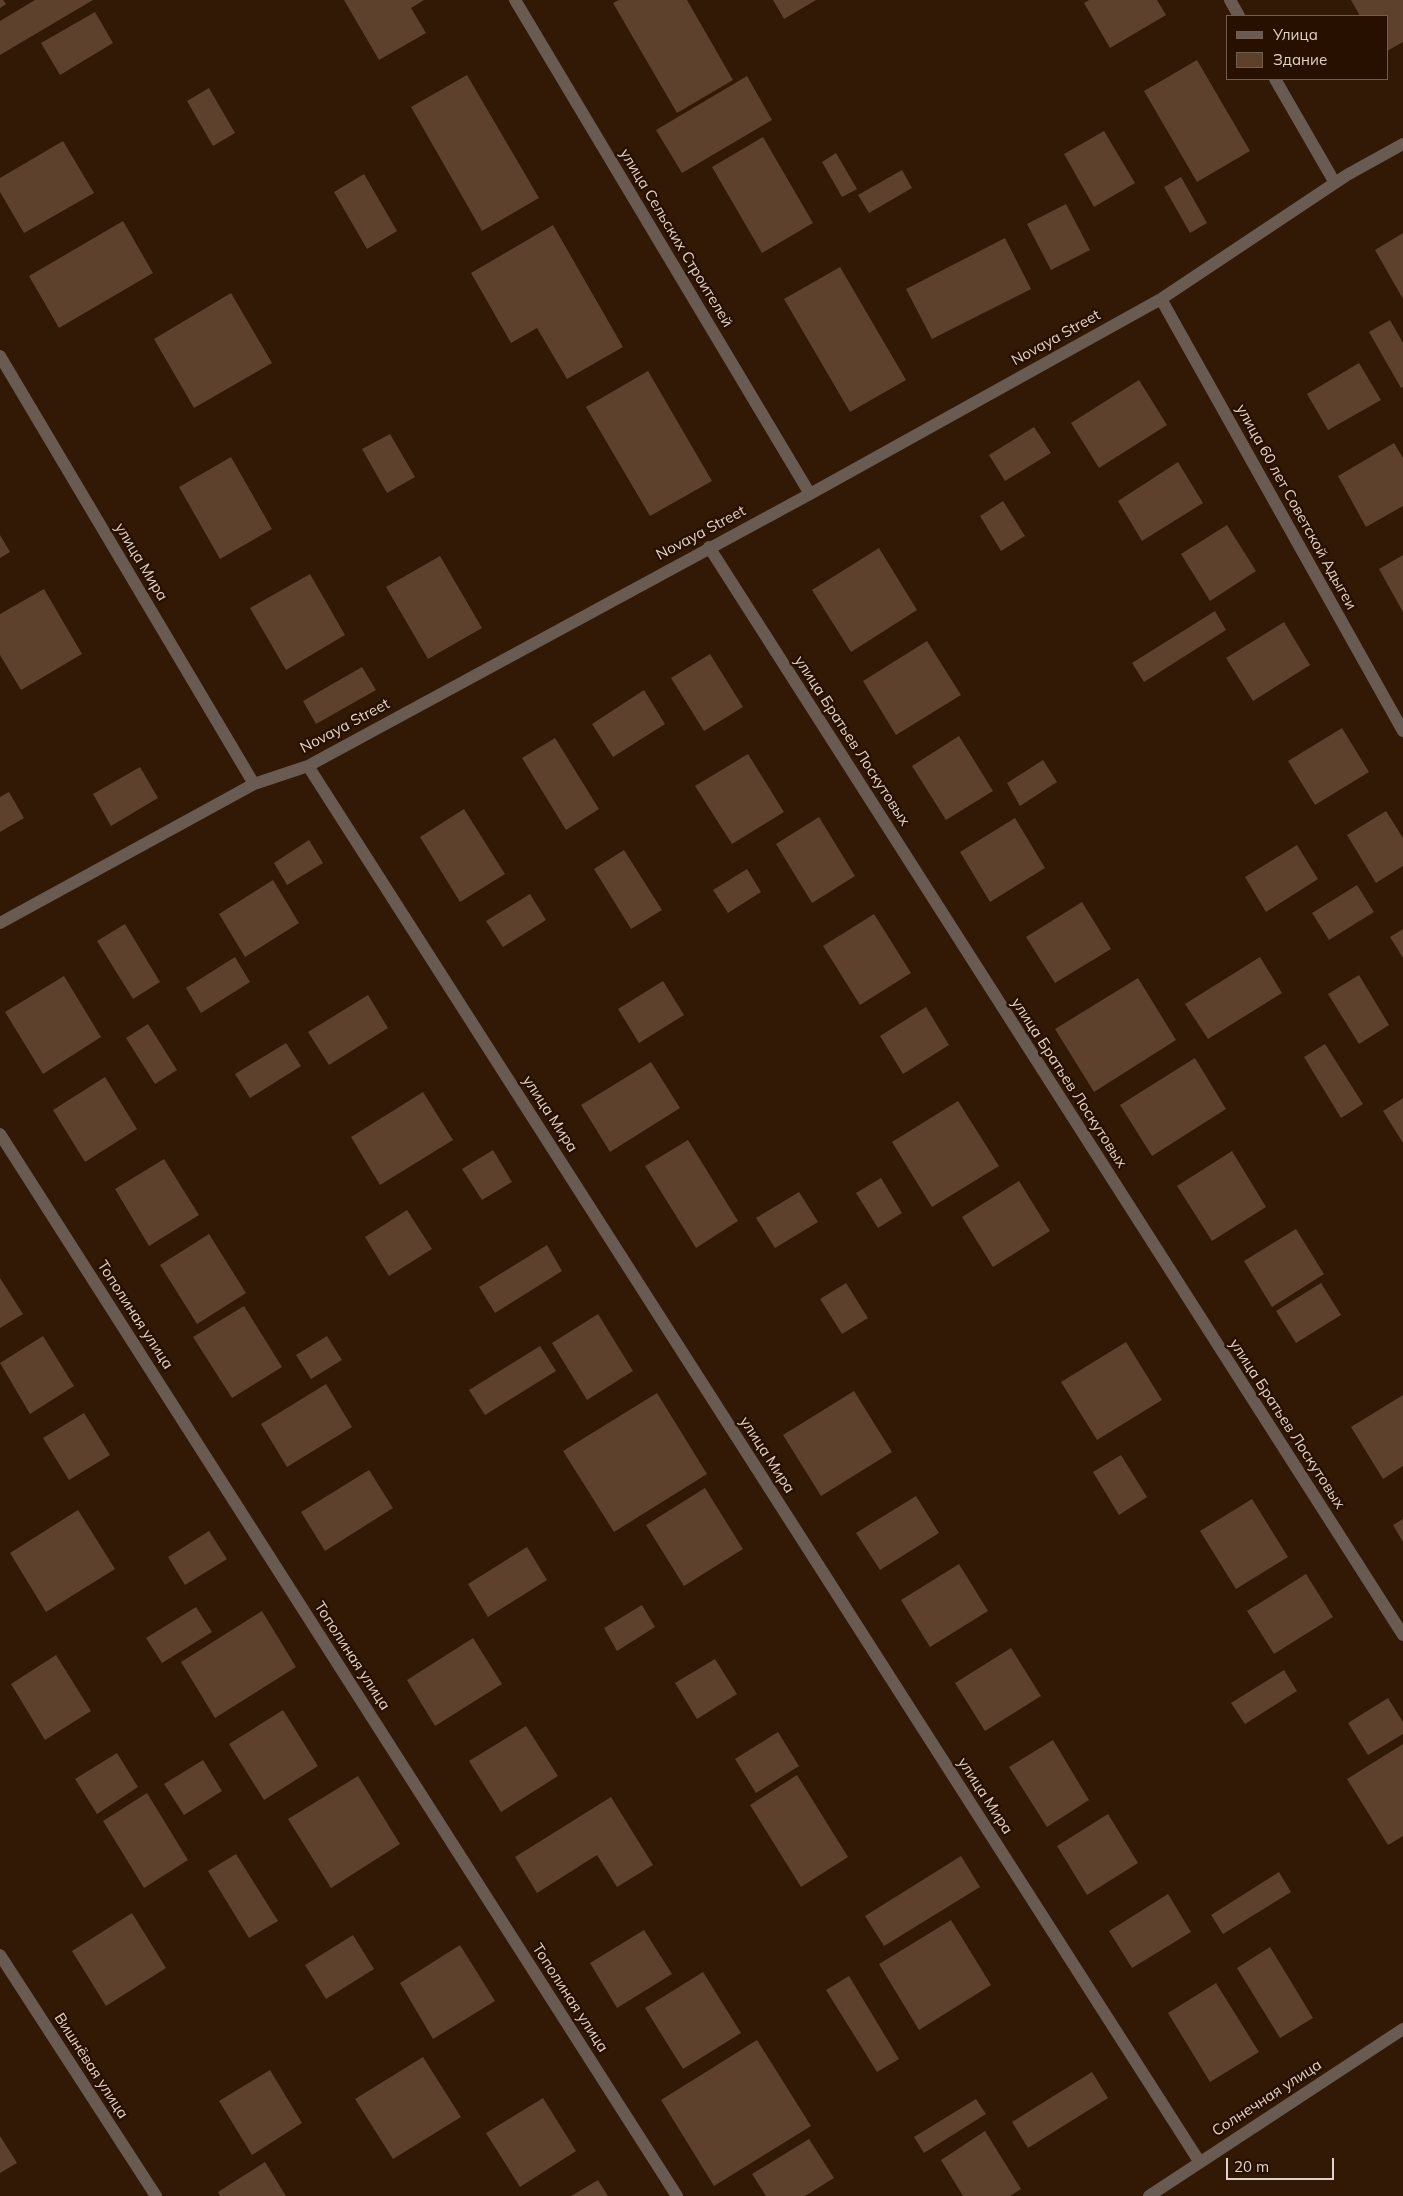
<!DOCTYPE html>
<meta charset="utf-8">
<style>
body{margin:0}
#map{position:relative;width:1403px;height:2196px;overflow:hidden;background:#311906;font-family:Mulish,sans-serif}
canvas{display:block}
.legend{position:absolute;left:1226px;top:15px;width:162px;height:65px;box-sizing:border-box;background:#271000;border:1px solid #725d4f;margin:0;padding:6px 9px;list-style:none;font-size:15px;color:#e2d1c6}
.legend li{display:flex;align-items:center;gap:10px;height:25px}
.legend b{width:25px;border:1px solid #725d4f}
.scale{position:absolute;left:1226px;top:2158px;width:108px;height:22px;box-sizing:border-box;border:2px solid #e2d1c6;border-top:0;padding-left:6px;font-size:15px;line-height:18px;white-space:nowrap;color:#e2d1c6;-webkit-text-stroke:4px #271000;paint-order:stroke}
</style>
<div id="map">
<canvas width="1403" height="2196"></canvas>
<ul class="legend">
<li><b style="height:6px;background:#695b52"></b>Улица</li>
<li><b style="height:14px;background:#5d412c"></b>Здание</li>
</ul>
<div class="scale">20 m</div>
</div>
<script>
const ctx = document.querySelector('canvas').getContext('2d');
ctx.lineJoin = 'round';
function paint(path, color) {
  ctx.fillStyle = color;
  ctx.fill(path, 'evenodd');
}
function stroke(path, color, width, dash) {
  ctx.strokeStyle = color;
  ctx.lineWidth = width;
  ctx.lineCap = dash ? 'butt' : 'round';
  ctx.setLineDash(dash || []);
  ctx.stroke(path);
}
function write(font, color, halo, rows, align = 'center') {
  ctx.font = font + ' Mulish,sans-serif';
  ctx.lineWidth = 5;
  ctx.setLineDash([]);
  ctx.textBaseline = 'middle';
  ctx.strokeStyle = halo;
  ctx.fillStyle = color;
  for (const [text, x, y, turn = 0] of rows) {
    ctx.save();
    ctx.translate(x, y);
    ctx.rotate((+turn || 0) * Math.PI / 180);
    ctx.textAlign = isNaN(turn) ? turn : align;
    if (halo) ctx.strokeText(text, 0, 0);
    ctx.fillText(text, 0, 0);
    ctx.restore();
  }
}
paint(new Path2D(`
 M0 0H3L6 4 0 8Z
 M35 0H93L0 55V21Z
 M344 0H424L411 8 426 33 379 60Z
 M619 0H687L733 80 677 113 613 3Z
 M773 0H816L784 19Z
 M1089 0H1157L1166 15 1110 48 1084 3Z
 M1351 0H1403V42L1387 51V16H1360Z
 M95 12 113 43 60 75 41 43Z
 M1197 60 1250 151 1197 182 1144 91Z
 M467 75 539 198 482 231 411 107Z
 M747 76 772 120 682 173 656 130Z
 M209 88 235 133 213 146 187 101Z
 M1104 131 1135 183 1094 207 1064 154Z
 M763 137 813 223 762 253 712 167Z
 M63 141 94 193 24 233 0 192V178Z
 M836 153 857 189 842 197 822 162Z
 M902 170 912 188 869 213 858 195Z
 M364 174 397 231 367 249 334 192Z
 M1181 177 1207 223 1190 233 1164 187Z
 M1066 204 1090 250 1051 270 1027 224Z
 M123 221 153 273 59 328 29 276Z
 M553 225 623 347 567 379 537 328 511 343 471 273Z
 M1403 233V299L1375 250Z
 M1005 238 1031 289 932 339 906 289Z
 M840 267 906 380 850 412 784 299Z
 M231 293 272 363 194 408 154 339Z
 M1390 320 1403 343V387L1401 388 1369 332Z
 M1359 363 1381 400 1328 430 1307 394Z
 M648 371 712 481 650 516 586 407Z
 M1139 380 1167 425 1099 468 1071 423Z
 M1034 427 1051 453 1005 481 989 455Z
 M390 434 415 477 387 493 362 449Z
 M1394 443 1403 458V506L1366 527 1338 476Z
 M231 457 272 529 220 559 179 487Z
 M1178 462 1203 503 1142 541 1118 501Z
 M1003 501 1025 536 1001 551 980 516Z
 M1227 525 1256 571 1210 601 1181 554Z
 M0 535 10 552 0 558Z
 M879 548 917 610 851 652 812 590Z
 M1403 555V612L1379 569Z
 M440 556 482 628 428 659 386 587Z
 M310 574 345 635 286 670 250 608Z
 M44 589 82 654 21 690 0 655V614Z
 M1215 611 1226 630 1144 682 1132 663Z
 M1284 622 1310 665 1253 701 1226 658Z
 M927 641 961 695 896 735 863 681Z
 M710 654 743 707 704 731 671 678Z
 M362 667 376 690 316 724 303 701Z
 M644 690 665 724 613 757 592 724Z
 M1342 728 1369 772 1315 805 1288 761Z
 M959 736 993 791 946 820 912 766Z
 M555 738 599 809 566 830 522 758Z
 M748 754 784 812 732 844 695 786Z
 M1043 760 1057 782 1020 806 1007 783Z
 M140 767 158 798 111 826 93 794Z
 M9 792 24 818 0 832V797Z
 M464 809 505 874 460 902 420 837Z
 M1386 811 1403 838V866L1376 883 1347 835Z
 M819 817 855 876 812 903 776 844Z
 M1015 818 1045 868 990 902 960 852Z
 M309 840 323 863 287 885 274 863Z
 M1297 845 1318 879 1266 912 1245 877Z
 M624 850 662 910 631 929 594 869Z
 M747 869 761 892 728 913 713 890Z
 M273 880 299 923 245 957 219 914Z
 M1357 885 1374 912 1329 940 1312 913Z
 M530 894 546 920 503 947 486 921Z
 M1082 902 1111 949 1055 983 1026 937Z
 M874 914 911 973 860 1005 823 946Z
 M125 924 160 982 133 999 97 941Z
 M1403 929V958L1390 937Z
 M235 957 250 982 201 1013 186 988Z
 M1260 957 1282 993 1208 1039 1185 1004Z
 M1359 975 1389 1025 1359 1044 1328 994Z
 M64 976 101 1037 43 1074 5 1012Z
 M1138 978 1176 1040 1094 1092 1055 1029Z
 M663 981 684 1015 639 1043 618 1009Z
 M368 995 388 1028 329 1065 308 1032Z
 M926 1007 949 1045 903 1074 880 1036Z
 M148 1024 177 1070 155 1084 126 1038Z
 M286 1043 301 1066 250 1098 235 1074Z
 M1325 1044 1363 1104 1341 1118 1304 1057Z
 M1195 1058 1226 1109 1152 1156 1120 1105Z
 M651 1062 680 1108 610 1152 581 1105Z
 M105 1077 137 1129 85 1162 53 1110Z
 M423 1092 453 1140 380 1185 351 1137Z
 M1403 1098V1143L1383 1111Z
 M958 1101 999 1166 932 1207 892 1142Z
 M688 1140 738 1221 696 1248 645 1166Z
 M493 1150 512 1182 482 1200 462 1169Z
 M1232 1151 1266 1207 1212 1241 1177 1186Z
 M164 1159 199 1215 149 1246 115 1189Z
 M881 1178 902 1213 878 1228 856 1193Z
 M1019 1181 1050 1231 993 1267 962 1217Z
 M799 1192 818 1222 775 1248 756 1218Z
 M407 1210 432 1249 389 1276 365 1237Z
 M1296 1229 1324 1274 1272 1307 1244 1261Z
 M209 1234 246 1293 197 1324 160 1265Z
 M547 1245 562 1271 495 1313 479 1287Z
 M0 1278 23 1314 0 1328Z
 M846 1283 868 1318 842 1334 820 1299Z
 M1321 1283 1341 1315 1296 1343 1276 1311Z
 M244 1306 282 1367 232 1398 193 1337Z
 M598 1314 633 1371 587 1400 552 1343Z
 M43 1336 74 1386 30 1414 0 1363Z
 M327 1336 342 1360 311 1379 296 1355Z
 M1126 1342 1162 1400 1097 1440 1061 1382Z
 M540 1346 556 1371 485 1415 469 1390Z
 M326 1384 352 1427 287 1467 261 1424Z
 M854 1391 892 1452 821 1496 783 1435Z
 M657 1393 707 1474 614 1532 563 1451Z
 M1403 1395V1466L1383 1479 1351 1427Z
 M84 1413 110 1455 69 1480 43 1438Z
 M1121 1455 1147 1497 1119 1515 1093 1472Z
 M369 1470 393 1508 325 1551 301 1512Z
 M705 1488 743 1549 684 1586 646 1525Z
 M916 1496 939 1533 880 1570 856 1533Z
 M1252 1499 1288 1557 1236 1589 1200 1531Z
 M78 1510 115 1569 46 1612 10 1553Z
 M1403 1519V1542L1393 1525Z
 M209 1531 227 1559 185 1585 168 1557Z
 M527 1547 547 1580 488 1617 468 1584Z
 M959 1564 988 1611 930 1647 901 1600Z
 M1306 1574 1333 1617 1274 1654 1247 1611Z
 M642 1605 655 1627 617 1651 604 1628Z
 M196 1607 212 1632 162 1663 146 1638Z
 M262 1611 296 1667 215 1718 181 1662Z
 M473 1638 502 1684 435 1726 407 1680Z
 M1011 1648 1041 1696 985 1731 955 1683Z
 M56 1655 91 1711 45 1740 11 1684Z
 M715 1659 737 1694 697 1719 675 1683Z
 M1284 1670 1297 1691 1245 1724 1231 1703Z
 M1388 1698 1403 1722V1734L1368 1755 1348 1723Z
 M283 1710 318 1766 264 1800 229 1744Z
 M526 1726 558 1776 501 1812 469 1761Z
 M778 1732 799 1766 756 1793 735 1759Z
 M1053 1740 1089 1800 1047 1827 1009 1767Z
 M1403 1744V1836L1388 1845 1347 1779Z
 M117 1753 138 1787 97 1814 75 1779Z
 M203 1760 222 1791 184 1815 164 1784Z
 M797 1775 848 1857 801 1887 750 1805Z
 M358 1776 400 1844 331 1888 288 1819Z
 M147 1793 188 1860 144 1888 103 1821Z
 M611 1797 653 1865 617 1887 597 1855 537 1893 515 1857Z
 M1108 1814 1138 1863 1087 1895 1057 1846Z
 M236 1854 278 1921 249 1938 208 1871Z
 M961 1856 980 1887 884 1946 865 1916Z
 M1279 1872 1291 1892 1223 1934 1211 1915Z
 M1168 1894 1191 1932 1132 1968 1109 1931Z
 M132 1913 166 1968 106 2006 72 1951Z
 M951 1920 991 1985 919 2030 879 1964Z
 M644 1930 672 1974 617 2008 590 1963Z
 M353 1935 374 1969 326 1999 305 1965Z
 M460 1945 495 2001 433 2039 400 1983Z
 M1270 1947 1313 2018 1280 2038 1237 1968Z
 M703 1972 741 2033 683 2069 645 2008Z
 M849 1976 899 2059 877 2072 826 1990Z
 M1216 1983 1259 2052 1210 2082 1168 2013Z
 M757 2040 811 2126 714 2186 661 2100Z
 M423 2057 461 2117 393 2159 355 2099Z
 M270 2070 302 2123 252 2155 219 2101Z
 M1092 2072 1108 2098 1028 2148 1012 2122Z
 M543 2098 576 2151 520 2187 486 2133Z
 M976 2099 986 2114 924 2153 914 2137Z
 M985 2131 1021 2189 1010 2196H963L941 2160Z
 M0 2136 17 2163 0 2173Z
 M809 2139 834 2178 805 2196H766L752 2174Z
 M265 2162 286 2196H220L218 2192Z
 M598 2180 608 2196H571Z`), '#5d412c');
stroke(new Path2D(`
 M515 0 810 494
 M1230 0 1239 16
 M1275 79 1335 183
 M1161 299 1403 731
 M0 356 254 784
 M709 547 1403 1635
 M308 766 1199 2161
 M0 923 254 784 308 766 810 494 1161 299 1347 175 1403 144
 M0 1134 677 2196
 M0 1955 156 2196
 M1149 2196 1403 2029`), '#695b52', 12);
write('15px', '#e2d1c6', '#271000', [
 ["улица Сельских Строителей",676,238,59],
 ["Novaya Street",1056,338,-29],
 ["улица 60 лет Советской Адыгеи",1296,507,61],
 ["Novaya Street",701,533,-28],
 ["улица Мира",141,562,59],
 ["Novaya Street",345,726,-28],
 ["улица Братьев Лоскутовых",852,741,57],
 ["улица Братьев Лоскутовых",1069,1083,57],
 ["улица Мира",550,1114,57],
 ["Тополиная улица",135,1315,57],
 ["улица Братьев Лоскутовых",1287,1424,57],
 ["улица Мира",767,1455,57],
 ["Тополиная улица",352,1656,57],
 ["улица Мира",985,1796,57],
 ["Тополиная улица",570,1998,57],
 ["Вишнёвая улица",91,2066,57],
 ["Солнечная улица",1267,2098,-33]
]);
</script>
